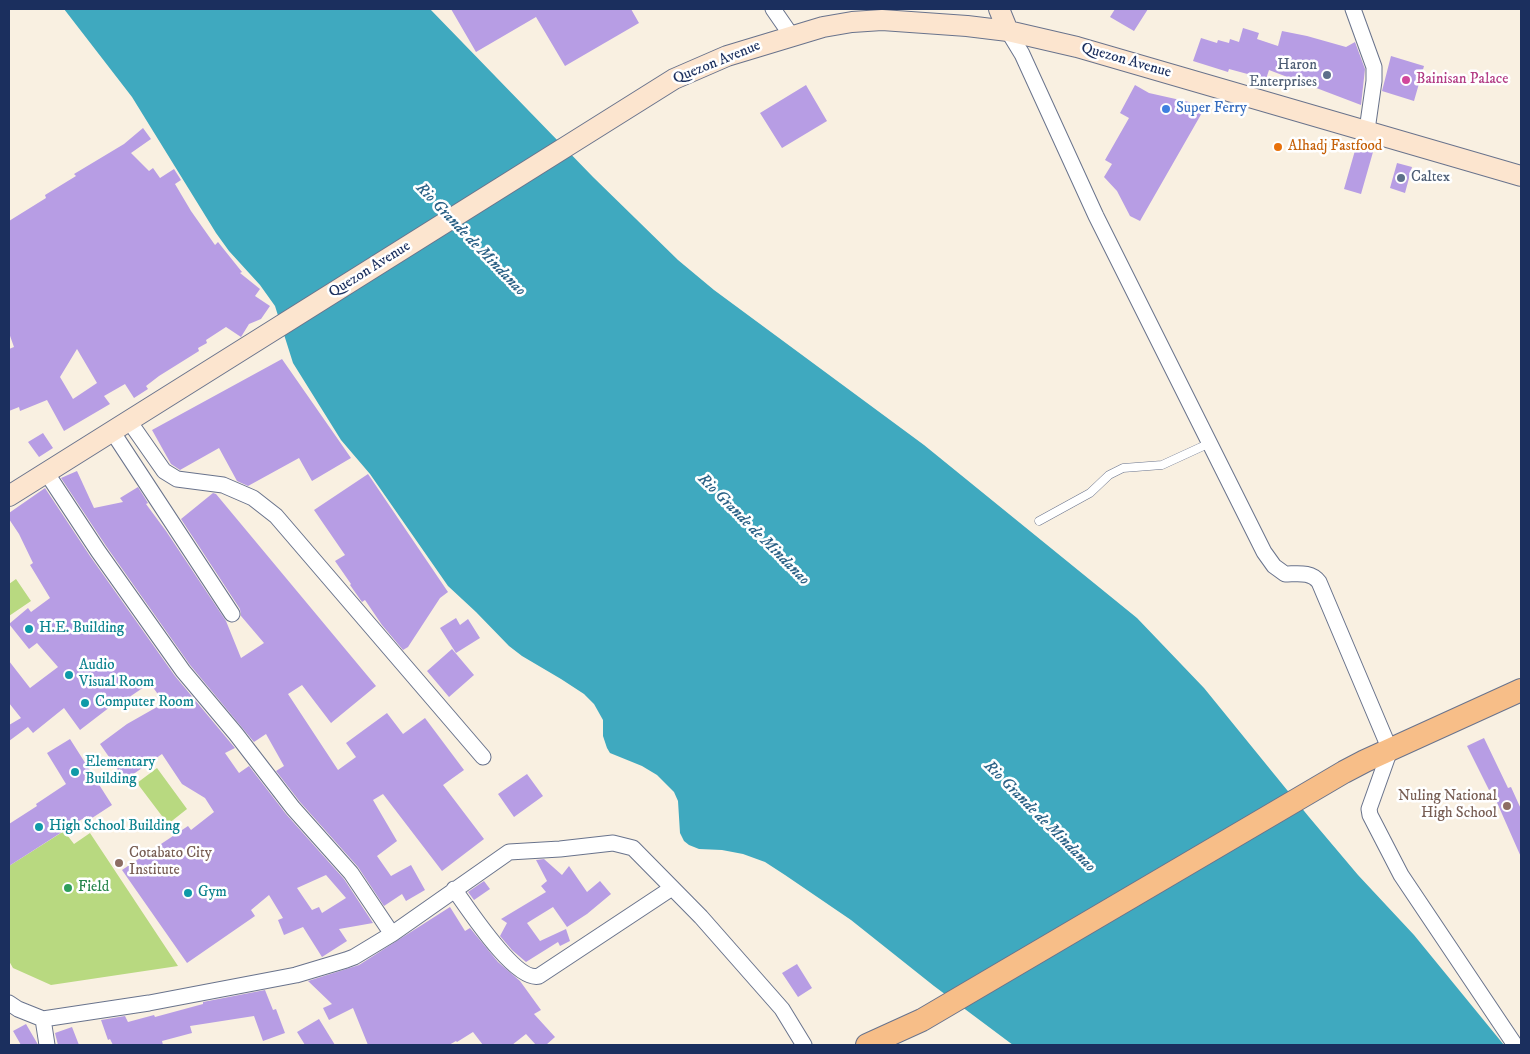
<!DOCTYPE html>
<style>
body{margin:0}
#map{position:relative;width:1530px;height:1054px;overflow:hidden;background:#f9f0e1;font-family:"IM FELL DW Pica",serif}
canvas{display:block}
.frame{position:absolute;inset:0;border:10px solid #1b2f5e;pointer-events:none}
</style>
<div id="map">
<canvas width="1530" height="1054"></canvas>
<div class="frame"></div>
</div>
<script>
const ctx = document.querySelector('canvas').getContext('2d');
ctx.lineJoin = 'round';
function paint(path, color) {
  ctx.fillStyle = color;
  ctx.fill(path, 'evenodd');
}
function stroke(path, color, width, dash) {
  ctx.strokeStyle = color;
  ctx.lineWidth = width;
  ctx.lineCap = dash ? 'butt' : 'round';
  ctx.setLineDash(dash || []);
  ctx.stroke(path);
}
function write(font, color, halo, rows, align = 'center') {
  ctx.font = font + ' "IM FELL DW Pica",serif';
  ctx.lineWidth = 5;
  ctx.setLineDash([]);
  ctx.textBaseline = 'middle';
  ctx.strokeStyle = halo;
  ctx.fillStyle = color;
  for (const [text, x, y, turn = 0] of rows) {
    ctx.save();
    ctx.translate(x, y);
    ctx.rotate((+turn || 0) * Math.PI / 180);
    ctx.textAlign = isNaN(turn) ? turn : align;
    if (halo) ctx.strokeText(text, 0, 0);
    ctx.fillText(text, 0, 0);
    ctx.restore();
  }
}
paint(new Path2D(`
 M16 579 31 601 9 616V584Z
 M157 768 187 809 168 824 137 783Z
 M64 831 74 844 90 833 178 966 51 985 13 968 9 961V866Z`), '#b8d980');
paint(new Path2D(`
 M64 9H430L593 177 678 260 714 290 924 445 1137 618 1204 688 1309 817 1358 875 1414 935 1504 1045H1013L934 986 851 920 785 875 765 862 743 854 722 850 699 849 689 845 684 841 680 833 678 801 674 792 657 775 642 766 610 753 607 748 603 736V720L594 704 584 694 561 679 522 656 509 646 476 612 448 586 370 474 341 440 293 363 275 306 260 285 229 251 216 233 132 97Z`), '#3fa9bf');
paint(new Path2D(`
 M451 9H631L639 23 565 66 536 17 476 52Z
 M1115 9H1148L1134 31 1110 17Z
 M1243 28 1259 33 1257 39 1278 46 1282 31 1307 36 1346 47 1355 42 1365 69 1361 105 1269 70 1266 79 1229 69 1228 72 1193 61 1201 38 1217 43 1218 40 1229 43 1230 39 1239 42Z
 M1391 56 1424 66 1414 101 1382 91Z
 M806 85 827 121 782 148 760 113Z
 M1135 85 1149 93 1189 102 1203 111 1140 221 1130 216 1117 191 1104 177 1112 164 1105 160 1129 118 1120 113Z
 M143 128 151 139 131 153 149 171 153 168 160 178 174 169 181 180 175 184 191 211 215 245 218 242 242 272 240 273 260 289 255 296 270 306 261 319 249 324 241 337 226 327 206 340 207 343 198 348 199 351 159 376 146 386 148 389 134 398 125 384 104 396 110 404 64 431 47 400 20 411 19 407 9 411V349L14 347 9 333V221L46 198 45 195 76 176 74 174 124 144ZM77 349 97 383 73 399 60 377Z
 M1356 147 1373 152 1361 194 1344 189Z
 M1397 163 1412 167 1405 193 1390 188Z
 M282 359 351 458 312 481 299 458 248 486 237 481 219 448 180 470 171 464 152 430Z
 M43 433 53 448 39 457 28 442Z
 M77 471 94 508 123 502 120 498 138 487 148 503 146 504 166 531 226 621 241 658 264 643 241 616 240 609 181 519 213 493 216 494 376 686 331 723 302 685 288 694 338 770 356 757 346 743 387 713 403 734 425 718 464 770 443 785 484 839 442 871 383 794 373 800 397 841 377 856 391 876 411 865 425 890 406 901 402 894 384 906 358 867 300 802 276 771 284 766 266 734 254 742 190 665 106 546 61 478Z
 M368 474 448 592 440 598 408 647 403 650 382 625 365 600 362 602 350 585 351 584 335 561 345 555 314 510Z
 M45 488 90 556 175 676 235 748 225 753 239 773 249 766 286 814 344 879 373 923 339 929 347 941 322 957 303 927 284 935 278 920 283 918 269 895 251 910 255 916 187 963 122 870 188 826 191 830 214 812 205 798 182 784 162 754 125 780 100 744 127 724 164 703 150 683 125 700 123 697 80 730 64 708 33 733 28 727 9 741V725L21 718 9 703V661L30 688 58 667 37 643 29 649 9 624 28 608 31 612 50 598 30 565 33 563 19 534 9 519V513ZM326 875 346 898 322 913 319 907 312 910 297 888Z
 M456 618 460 625 468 619 480 638 456 653 440 628Z
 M452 649 474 675 449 697 427 671Z
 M1484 738 1508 788 1511 787 1521 809V857L1491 789 1489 790 1467 746Z
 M70 739 112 805 89 820 87 816 9 866V824L37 806 36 804 66 784 47 753Z
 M527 774 543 796 514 817 498 794Z
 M544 859 562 875 569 866 587 892 600 881 611 894 587 914 567 927 553 907 527 923 540 941 566 929 570 941 560 946 558 942 526 962 512 950 500 936 507 923 501 919 546 892 541 886 547 881 536 860Z
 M484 881 490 889 474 900 468 892Z
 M450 907 465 931 470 928 498 962 520 981 541 1010 534 1014 555 1037 546 1045H536L526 1034 512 1045H483L473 1032 457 1042 456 1041 449 1045H368L353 1008 329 1020 323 1008 332 1004 308 981 359 965Z
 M797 964 812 988 798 997 782 973Z
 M265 990 273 1010 276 1009 285 1033 263 1041 254 1016 190 1026 192 1033 162 1041 163 1045H113L110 1039 108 1040 101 1020 125 1016 128 1022 154 1015 155 1017 203 1004V1002Z
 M319 1019 335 1045H305L297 1032Z
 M26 1024 37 1043 38 1045H21L13 1031Z
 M72 1027 79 1045H58L55 1033Z`), '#b79de4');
const lane = new Path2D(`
 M1039 521 1090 493 1109 475 1123 468 1162 465 1210 443`);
const street = new Path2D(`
 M773 9 791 35
 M1353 9 1374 67V81L1367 130
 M1008 31 1022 54 1096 216 1264 552 1274 566 1285 574C1297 574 1311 571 1319 582L1390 750 1369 809 1370 815 1401 875 1515 1045
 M129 421 164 471 177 479 223 485 253 498 276 516 483 757
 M112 431 232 614
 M46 472 98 551 183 671 236 734 293 808 351 873 392 934
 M454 889C467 907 516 983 539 976L672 888
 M9 1003 18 1009 43 1019 149 1003 296 975 346 960 354 957 392 934 509 852 560 849 613 843 633 848 701 917 782 1009 804 1045
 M43 1019 47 1045`);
const secondary = new Path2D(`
 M999 9 1008 31
 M9 496 674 79 727 56 823 27 852 22 882 20 967 26 1008 31 1077 47 1521 176`);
const primary = new Path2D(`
 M867 1045 922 1020 1344 772 1365 761 1521 690`);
stroke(lane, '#69738c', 9);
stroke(street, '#69738c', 17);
stroke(secondary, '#69738c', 22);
stroke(primary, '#69738c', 24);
stroke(lane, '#fff', 8);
stroke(street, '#fff', 15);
stroke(secondary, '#fce5cf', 20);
stroke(primary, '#f7be88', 22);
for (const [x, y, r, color] of [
 [1327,75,5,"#5c6f8a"],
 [1406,80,5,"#d1479c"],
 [1166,109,5,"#3f7fe0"],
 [1278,147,5,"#e8710a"],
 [1401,178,5,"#5c6f8a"],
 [29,629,5,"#0f9aa8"],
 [69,675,5,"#0f9aa8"],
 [85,703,5,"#0f9aa8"],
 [75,772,5,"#0f9aa8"],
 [1507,806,5,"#8d6e63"],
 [39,827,5,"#0f9aa8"],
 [119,863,5,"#8d6e63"],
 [68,888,5,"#2e9e5b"],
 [188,893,5,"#0f9aa8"]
]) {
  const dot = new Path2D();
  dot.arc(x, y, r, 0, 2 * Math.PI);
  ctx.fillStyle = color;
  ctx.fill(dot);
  stroke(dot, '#fff', 2);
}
write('15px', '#1b2f5e', '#fff', [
 ["Quezon Avenue",1126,61,16],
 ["Quezon Avenue",717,63,-22],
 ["Quezon Avenue",370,270,-32]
]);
write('15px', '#4e5e75', '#fff', [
 ["Haron",1317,66],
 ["Enterprises",1317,83],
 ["Caltex",1411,178,"left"]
], 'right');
write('15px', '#b23c85', '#fff', [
 ["Bainisan Palace",1416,80]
], 'left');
write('15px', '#366cbe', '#fff', [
 ["Super Ferry",1176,109]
], 'left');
write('15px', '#c56008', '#fff', [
 ["Alhadj Fastfood",1288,147]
], 'left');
write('15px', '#0d838f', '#fff', [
 ["H.E. Building",39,629],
 ["Audio",79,666],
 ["Visual Room",79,683],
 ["Computer Room",95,703],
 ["Elementary",85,763],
 ["Building",85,780],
 ["High School Building",49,827],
 ["Gym",198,893]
], 'left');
write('15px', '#785e54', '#fff', [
 ["Nuling National",1497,797],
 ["High School",1497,814],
 ["Cotabato City",129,854,"left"],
 ["Institute",129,871,"left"]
], 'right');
write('15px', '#27864d', '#fff', [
 ["Field",78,888]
], 'left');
write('italic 16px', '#296085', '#fff', [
 ["Rio Grande de Mindanao",470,240,46],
 ["Rio Grande de Mindanao",753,530,45],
 ["Rio Grande de Mindanao",1039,817,45]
]);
</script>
